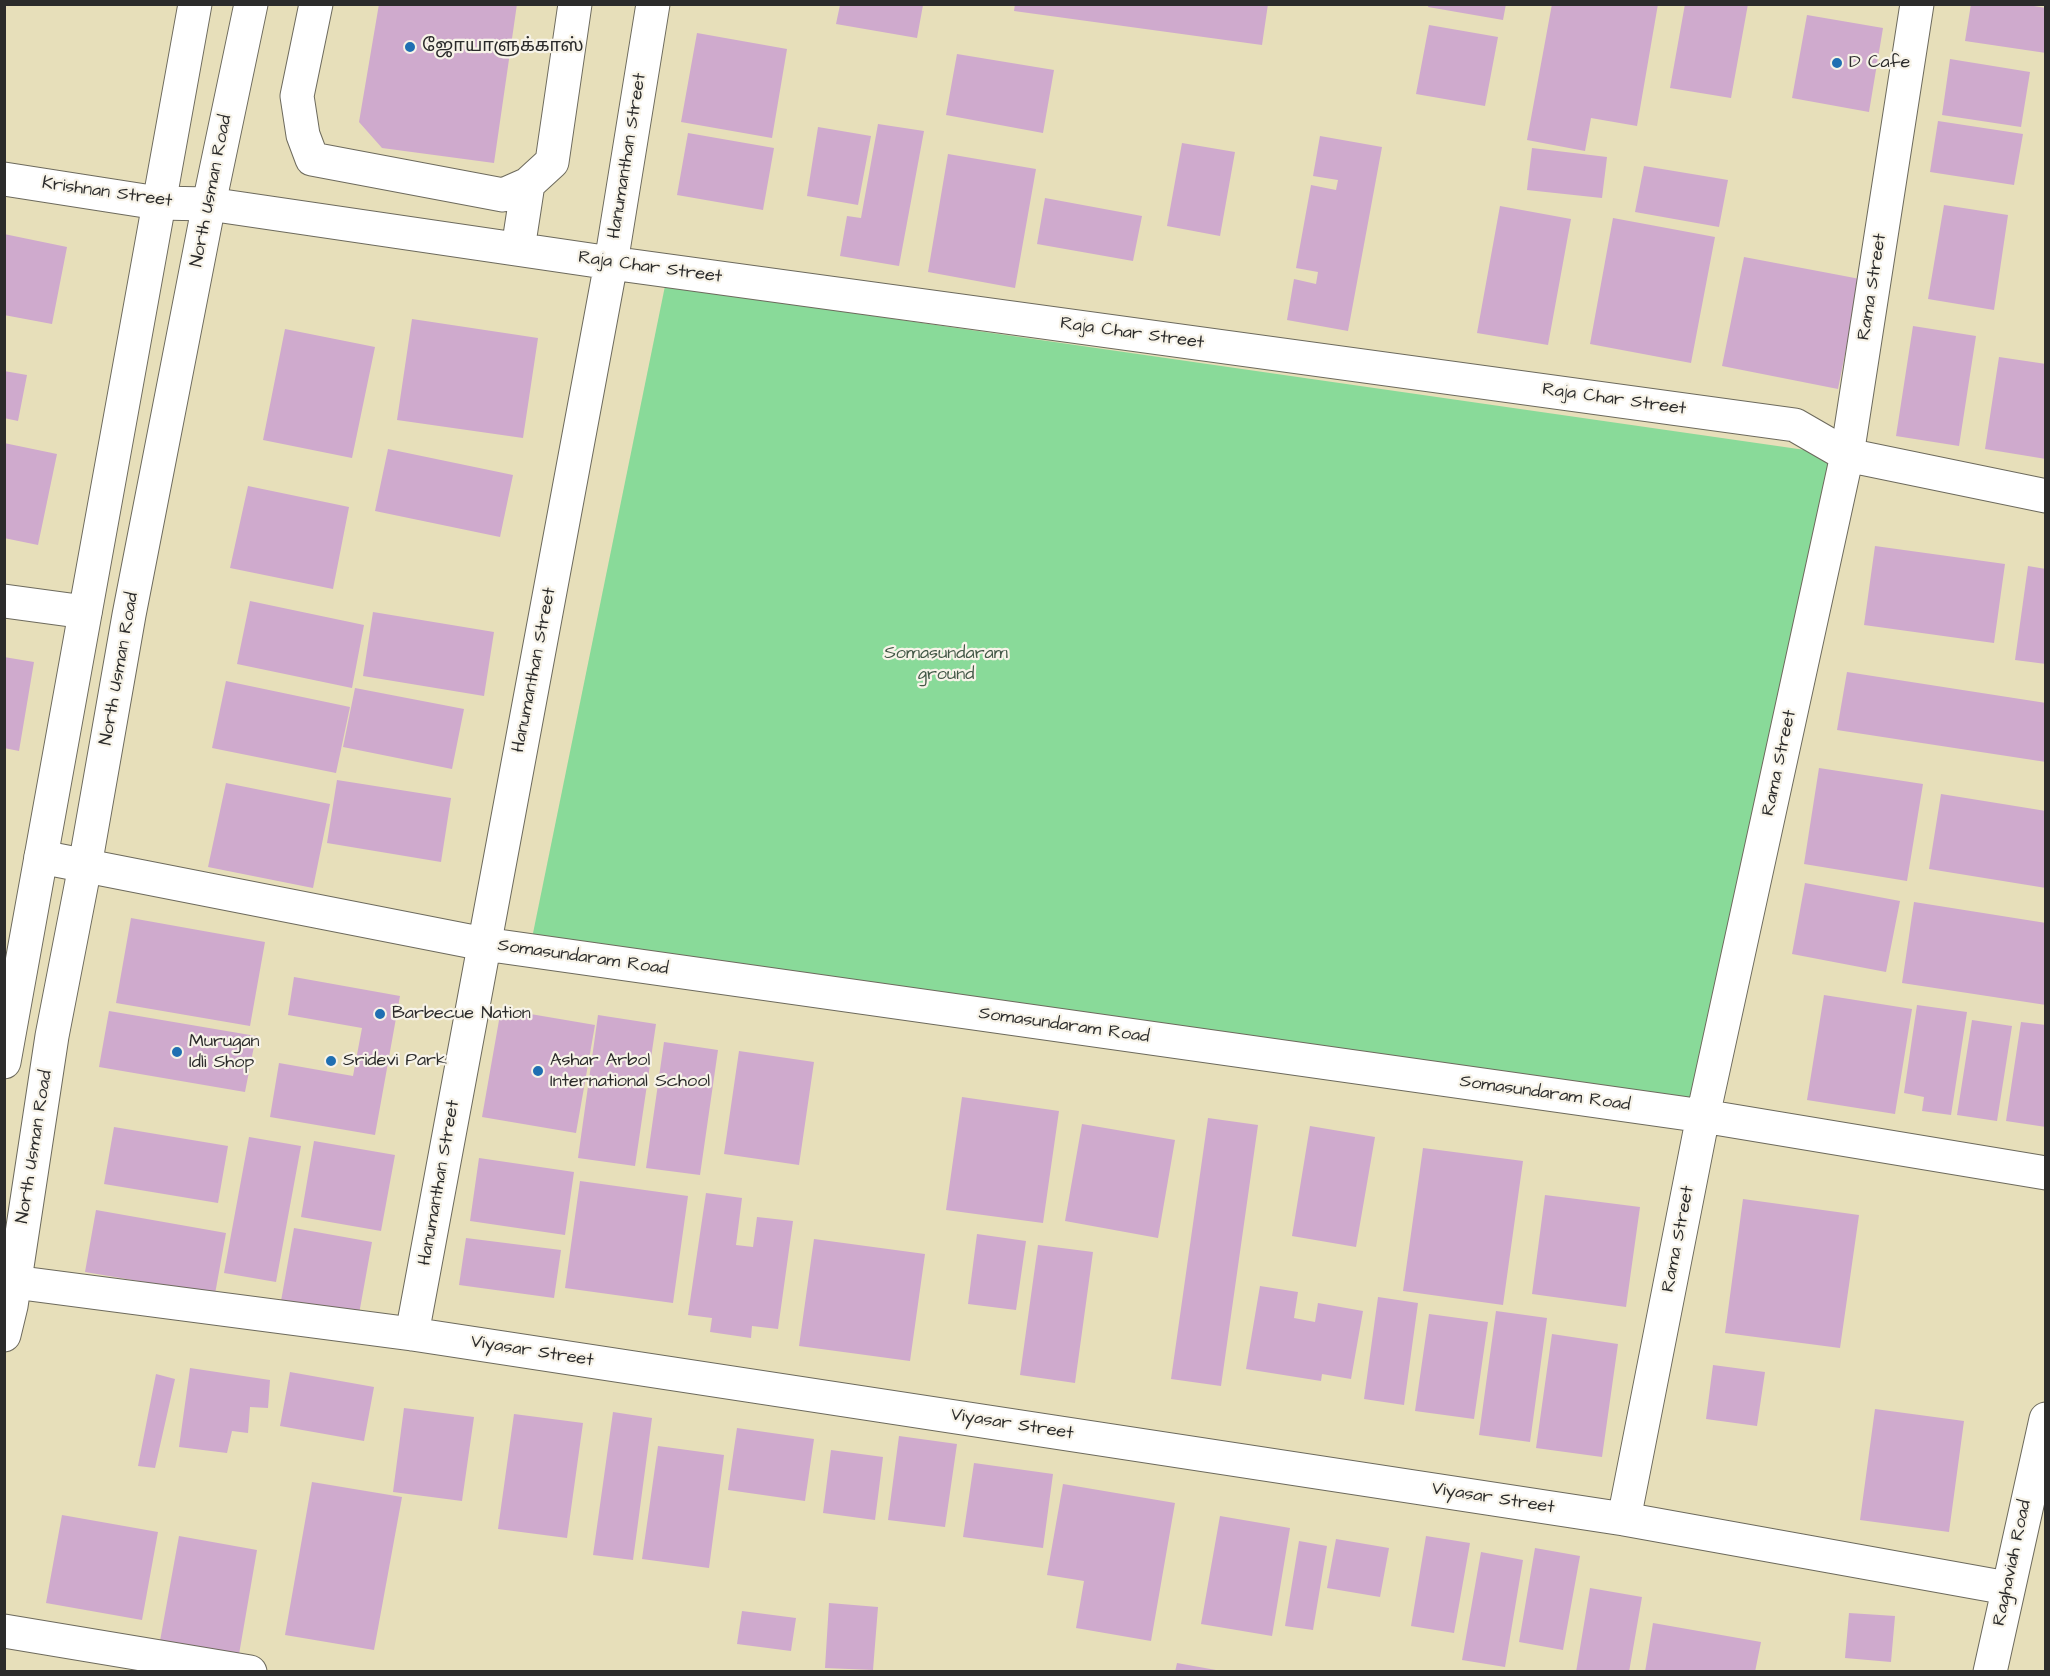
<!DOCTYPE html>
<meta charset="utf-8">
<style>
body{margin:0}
#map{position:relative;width:2050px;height:1676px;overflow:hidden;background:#e7dfba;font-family:"Architects Daughter",sans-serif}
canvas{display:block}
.frame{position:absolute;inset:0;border:6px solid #2b2b2b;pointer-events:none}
</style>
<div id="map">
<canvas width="2050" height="1676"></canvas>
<div class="frame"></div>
</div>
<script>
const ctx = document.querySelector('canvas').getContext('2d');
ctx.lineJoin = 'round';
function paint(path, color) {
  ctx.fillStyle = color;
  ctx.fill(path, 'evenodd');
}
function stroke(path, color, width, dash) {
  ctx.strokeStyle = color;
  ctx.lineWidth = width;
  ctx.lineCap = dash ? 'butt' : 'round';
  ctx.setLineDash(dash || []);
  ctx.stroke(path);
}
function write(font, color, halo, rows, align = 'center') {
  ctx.font = font + ' "Architects Daughter","Noto Sans Tamil",sans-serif';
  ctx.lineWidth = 4.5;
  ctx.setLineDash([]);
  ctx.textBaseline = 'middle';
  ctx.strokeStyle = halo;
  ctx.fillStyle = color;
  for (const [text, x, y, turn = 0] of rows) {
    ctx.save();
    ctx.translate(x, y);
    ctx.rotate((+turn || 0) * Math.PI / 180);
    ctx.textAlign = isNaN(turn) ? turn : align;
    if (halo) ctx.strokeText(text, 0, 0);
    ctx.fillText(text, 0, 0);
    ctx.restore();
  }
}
paint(new Path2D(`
 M665 286 1840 455 1719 1111 531 943Z`), '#89da99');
paint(new Path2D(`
 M379 4H517L494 163 382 148 359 122Z
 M1015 4H1268L1262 45 1014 11Z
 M1429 4H1506L1503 20 1428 7Z
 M1552 4H1658L1637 126 1591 118 1585 151 1527 140Z
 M1685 4H1748L1731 98 1670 88Z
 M1971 4H2022L2046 8V53L1965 41Z
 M840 5H923L917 38 836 24Z
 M1807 15 1883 28 1869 112 1792 98Z
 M1429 25 1498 37 1485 106 1416 94Z
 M697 33 787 49 772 138 681 122Z
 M957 54 1054 70 1043 133 946 115Z
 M1950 59 2030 72 2021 127 1942 115Z
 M1938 121 2023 134 2014 185 1930 172Z
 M878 124 924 131 899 266 840 256 847 216 861 218Z
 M818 127 871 136 858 205 807 196Z
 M688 133 774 148 763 210 677 195Z
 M1320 136 1382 147 1348 331 1287 320 1294 279 1316 284 1318 272 1296 268 1311 185 1336 190 1338 180 1313 176Z
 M1182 143 1235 152 1220 236 1167 226Z
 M1532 148 1607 157 1602 198 1527 190Z
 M948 154 1036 169 1015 288 928 272Z
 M1644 166 1728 180 1719 227 1635 212Z
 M1045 198 1142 216 1133 261 1037 244Z
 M1944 205 2008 215 1994 310 1928 299Z
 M1500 206 1571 219 1548 345 1477 333Z
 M1613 218 1715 237 1691 363 1590 344Z
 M4 234 67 247 52 324 4 315Z
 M1744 257 1860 279 1838 389 1722 366Z
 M412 319 538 338 523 438 397 420Z
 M1913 326 1976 336 1959 446 1896 436Z
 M285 329 375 347 352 458 263 440Z
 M1999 357 2046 364V459L1985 449Z
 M4 371 27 375 18 421 4 418Z
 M4 443 57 454 38 545 4 538Z
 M388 449 513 475 500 537 375 511Z
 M248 486 349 507 333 589 230 568Z
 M1875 546 2005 564 1994 643 1864 625Z
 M2028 566 2046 569V664L2015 660Z
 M250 601 364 625 352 688 237 664Z
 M373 612 494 632 484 696 363 676Z
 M4 657 34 662 19 751 4 748Z
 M1847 672 2046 703V762L1837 730Z
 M226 681 350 707 336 773 212 748Z
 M355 688 464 709 452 769 343 747Z
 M1819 768 1923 784 1907 881 1804 864Z
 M337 780 451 798 441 862 327 843Z
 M226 783 330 804 313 888 208 867Z
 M1941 794 2046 811V888L1929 869Z
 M1805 883 1900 901 1886 972 1792 954Z
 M1914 902 2046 923V1005L1902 983Z
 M131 918 265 942 250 1026 116 1003Z
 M294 977 400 996 375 1135 270 1117 279 1063 353 1076 362 1028 288 1015Z
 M1824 995 1912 1009 1895 1114 1807 1100Z
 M1917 1005 1967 1012 1951 1115 1922 1111 1924 1097 1904 1093Z
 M501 1009 595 1025 576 1133 482 1117Z
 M109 1011 256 1036 245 1092 99 1067Z
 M598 1015 656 1024 635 1166 578 1158Z
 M1972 1020 2012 1026 1997 1121 1957 1115Z
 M2021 1022 2046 1025V1127L2006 1121Z
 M664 1042 718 1050 700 1175 646 1168Z
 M739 1051 814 1062 799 1165 724 1154Z
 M962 1097 1059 1111 1043 1223 946 1210Z
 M1208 1118 1258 1125 1221 1386 1171 1379Z
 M1082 1124 1175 1140 1158 1238 1065 1221Z
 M1310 1126 1375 1137 1356 1247 1292 1236Z
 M114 1127 228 1146 218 1203 104 1184Z
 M249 1137 301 1146 276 1282 224 1273Z
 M314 1141 395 1155 381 1231 301 1217Z
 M1423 1148 1523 1161 1503 1305 1403 1291Z
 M479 1158 574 1172 565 1235 470 1221Z
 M580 1181 688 1196 673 1303 565 1288Z
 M706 1193 742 1198 736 1245 753 1247 757 1217 793 1221 778 1329 752 1326 751 1338 710 1332 712 1318 688 1315Z
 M1545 1195 1640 1207 1626 1307 1532 1294Z
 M1743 1199 1859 1215 1840 1348 1725 1333Z
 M96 1210 226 1233 215 1294 85 1272Z
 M294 1228 372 1242 359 1314 281 1301Z
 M977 1234 1026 1241 1016 1310 968 1304Z
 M466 1238 561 1250 554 1298 459 1285Z
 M814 1239 925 1254 910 1361 799 1346Z
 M1038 1245 1093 1252 1075 1383 1020 1375Z
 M1260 1286 1298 1292 1294 1318 1315 1322 1318 1303 1363 1311 1351 1379 1322 1374 1321 1381 1246 1369Z
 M1378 1297 1418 1303 1404 1405 1364 1399Z
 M1496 1311 1547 1318 1530 1442 1479 1435Z
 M1429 1314 1488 1322 1474 1419 1415 1411Z
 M1552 1334 1618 1344 1602 1457 1536 1448Z
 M1713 1365 1765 1372 1757 1426 1706 1419Z
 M190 1368 270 1380 268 1408 250 1407 248 1433 232 1431 227 1453 179 1447Z
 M290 1372 374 1387 364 1441 280 1426Z
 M156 1374 175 1379 155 1468 138 1466Z
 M404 1408 474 1417 462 1501 393 1492Z
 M1875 1409 1964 1421 1949 1532 1860 1520Z
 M613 1412 652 1418 633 1560 593 1555Z
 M514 1414 583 1423 567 1538 498 1529Z
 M737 1428 814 1439 805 1501 728 1490Z
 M899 1436 957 1444 945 1527 888 1520Z
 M658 1446 724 1455 709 1568 642 1559Z
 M831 1450 883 1457 875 1520 823 1513Z
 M974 1463 1053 1474 1043 1548 963 1537Z
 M312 1482 402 1497 374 1650 285 1635Z
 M1063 1484 1175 1503 1151 1641 1076 1628 1084 1581 1047 1575Z
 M62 1515 158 1532 142 1620 46 1603Z
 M1220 1516 1290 1528 1272 1636 1201 1624Z
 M179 1536 257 1550 237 1666 158 1652Z
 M1426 1536 1470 1543 1454 1633 1411 1626Z
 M1336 1539 1389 1548 1380 1597 1327 1588Z
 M1299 1541 1327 1546 1313 1630 1285 1626Z
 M1535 1548 1580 1556 1563 1650 1519 1642Z
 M1481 1552 1523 1560 1505 1667 1462 1660Z
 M1590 1588 1642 1597 1629 1672H1576Z
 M829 1603 878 1607 873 1670 825 1668Z
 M742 1611 796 1618 791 1651 737 1644Z
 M1849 1613 1895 1616 1891 1662 1845 1658Z
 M1653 1623 1761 1642 1755 1672H1645Z
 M1177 1663 1216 1670V1672H1175Z`), '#cfaacd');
const minor = new Path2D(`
 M316 4 297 96 303 135 312 159 503 195 528 184 552 162 575 4
 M4 179 158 203 209 204 611 263 1795 425 1847 455 2046 496
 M518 249 528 184
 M4 601 85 612
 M41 857 484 944 1703 1116 2046 1173
 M14 1282 412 1334 1624 1519 2007 1588
 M412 1334 611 263 653 4
 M1624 1519 1703 1116 1847 455 1917 4
 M4 1631 250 1672
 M1990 1672 2046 1419`);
const major = new Path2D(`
 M4 1062 195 4
 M4 1335 11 1306 52 1036 85 866 129 615 209 204 251 4`);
stroke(minor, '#6d6a5d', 35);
stroke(major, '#6d6a5d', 35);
stroke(minor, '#fff', 33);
stroke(major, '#fff', 33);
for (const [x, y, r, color] of [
 [410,47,6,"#1f6fb2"],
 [1837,63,6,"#1f6fb2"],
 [380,1014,6,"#1f6fb2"],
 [177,1052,6,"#1f6fb2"],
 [331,1061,6,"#1f6fb2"],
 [538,1071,6,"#1f6fb2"]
]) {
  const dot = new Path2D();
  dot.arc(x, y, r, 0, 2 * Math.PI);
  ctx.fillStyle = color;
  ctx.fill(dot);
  stroke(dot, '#f7f3e8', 2);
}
write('18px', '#2b2b2b', '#f7f3e8', [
 ["ஜோயாளுக்காஸ்",422,47],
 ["D Cafe",1849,63],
 ["Barbecue Nation",392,1014],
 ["Murugan",189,1042],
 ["Idli Shop",189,1063],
 ["Sridevi Park",343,1061],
 ["Ashar Arbol",550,1061],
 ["International School",550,1082]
], 'left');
write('18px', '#2b2b2b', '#f7f3e8', [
 ["Hanumanthan Street",628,156,-81],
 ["North Usman Road",212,191,-79],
 ["Krishnan Street",107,193,8],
 ["Raja Char Street",650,268,8],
 ["Rama Street",1873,287,-81],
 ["Raja Char Street",1132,334,8],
 ["Raja Char Street",1614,400,8],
 ["North Usman Road",120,669,-80],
 ["Hanumanthan Street",535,670,-79],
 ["Rama Street",1780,763,-78],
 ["Somasundaram Road",583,958,8],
 ["Somasundaram Road",1064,1026,8],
 ["Somasundaram Road",1545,1094,8],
 ["North Usman Road",35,1147,-81],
 ["Hanumanthan Street",440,1183,-80],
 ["Rama Street",1679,1239,-79],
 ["Viyasar Street",532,1352,9],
 ["Viyasar Street",1012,1425,9],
 ["Viyasar Street",1493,1499,9],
 ["Raghaviah Road",2013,1563,-78]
]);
write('18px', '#425746', '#f7f3e8', [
 ["Somasundaram",946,654],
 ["ground",946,675]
]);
</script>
